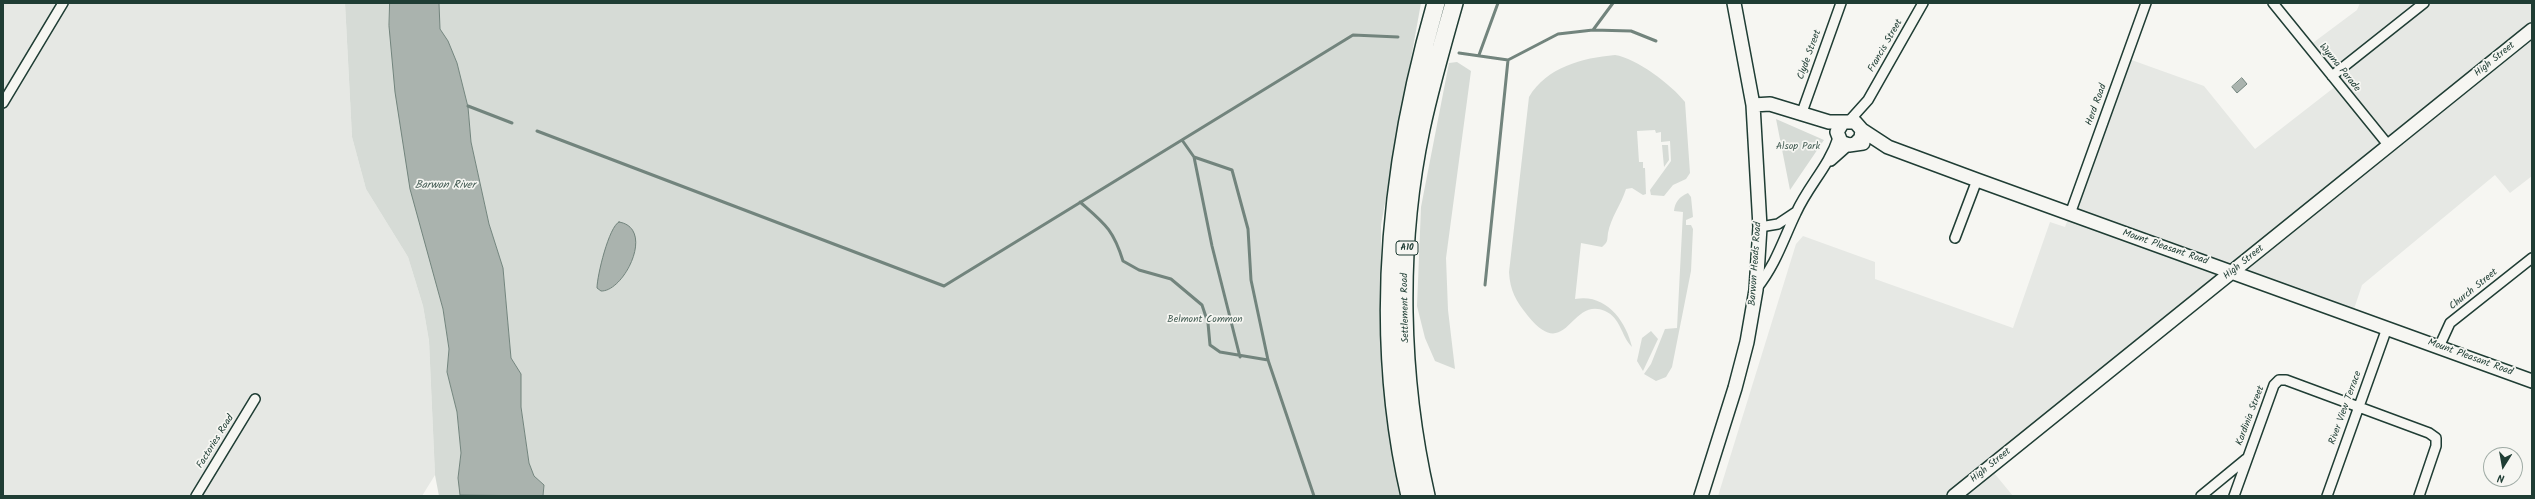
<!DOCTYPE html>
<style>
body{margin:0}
#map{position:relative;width:2535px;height:499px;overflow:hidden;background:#f6f6f2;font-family:Kalam,sans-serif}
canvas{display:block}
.frame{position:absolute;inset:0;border:4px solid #1f3d34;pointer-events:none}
.north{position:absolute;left:2483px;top:447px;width:40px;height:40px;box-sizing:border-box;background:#f6f6f2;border:1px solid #a0aca6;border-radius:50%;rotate:191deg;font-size:11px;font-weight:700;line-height:16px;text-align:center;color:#1f3d34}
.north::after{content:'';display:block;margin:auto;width:14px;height:18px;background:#1f3d34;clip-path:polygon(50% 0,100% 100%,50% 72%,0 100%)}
</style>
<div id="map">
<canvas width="2535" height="499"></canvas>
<div class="frame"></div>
<div class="north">N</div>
</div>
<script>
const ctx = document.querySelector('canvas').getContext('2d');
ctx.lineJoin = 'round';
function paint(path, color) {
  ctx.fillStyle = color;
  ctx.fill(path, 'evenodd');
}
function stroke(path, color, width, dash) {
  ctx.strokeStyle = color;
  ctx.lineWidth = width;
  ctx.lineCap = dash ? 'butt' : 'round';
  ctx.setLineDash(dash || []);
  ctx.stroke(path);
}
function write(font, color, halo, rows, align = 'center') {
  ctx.font = font + ' Kalam,sans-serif';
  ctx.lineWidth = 3.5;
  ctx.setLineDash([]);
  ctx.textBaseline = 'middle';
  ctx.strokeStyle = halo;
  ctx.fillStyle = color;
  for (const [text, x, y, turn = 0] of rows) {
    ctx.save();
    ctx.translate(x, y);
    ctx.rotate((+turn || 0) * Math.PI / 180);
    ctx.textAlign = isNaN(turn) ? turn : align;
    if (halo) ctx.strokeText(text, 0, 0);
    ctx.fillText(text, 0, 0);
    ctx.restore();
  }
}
paint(new Path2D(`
 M3 3H345L352 137 366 189 408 257 423 306 429 341 435 475 422 496H3Z
 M2360 3H2532V176L2510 193 2495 175 2362 285 2352 315 2233 272 1990 468 2013 496H1718L1796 244 1803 236 1875 262V279L2013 328 2050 222 2065 227 2126 58 2204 86 2255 149 2336 86 2306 48 2357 10Z`), '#e6e8e4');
paint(new Path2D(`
 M345 3H390L389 26 430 260 443 309 449 349 447 372 457 412 461 453 458 478 461 496H439L435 475 429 341 423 306 408 257 366 189 352 137Z
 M439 3H1421L1381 225V369L1401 496H543L544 485 534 476 529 463 521 407V374L511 358 503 268 489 224 471 142 468 107 457 63 448 41 440 29Z
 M1615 55C1636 58 1672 85 1685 102L1690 173 1686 179 1673 185 1664 196 1651 195 1650 190 1671 161 1670 141 1661 142V132L1656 133 1655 130 1637 131 1639 162H1643V168H1645L1646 194 1643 195 1632 188 1626 189C1621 205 1611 217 1608 233 1607 241 1608 242 1602 247L1581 243 1575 299C1605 293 1626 320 1632 347 1621 336 1621 318 1605 311 1570 296 1567 364 1528 316 1516 301 1510 291 1509 272L1529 97C1547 67 1582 58 1615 55Z
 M1457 62 1471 71 1446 258 1448 310 1455 369 1435 361 1425 338 1417 306 1421 207 1449 63Z
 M1776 119 1824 140 1790 190Z
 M1662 145H1668L1669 160 1664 167Z
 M1688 193 1691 197 1693 217 1686 220V225H1691L1693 229 1691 271 1672 367 1666 377 1656 381 1644 374 1651 364 1665 329 1677 328 1683 212 1674 211C1675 202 1679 197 1688 193Z
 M1651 331 1658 339 1643 371 1637 361 1642 338Z`), '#d6dbd6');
const water = new Path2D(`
 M390 3H439L440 29 448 41 457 63 468 107 471 142 489 224 503 268 511 358 521 374V407L529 463 534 476 544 485 543 496 460 495 458 478 461 453 457 412 447 372 449 349 443 309 410 189 395 92 389 26Z
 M2242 78 2247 84 2237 93 2232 87Z
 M619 222C656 228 624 292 601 291L597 288C597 276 609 226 619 222Z`);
paint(water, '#aab3ae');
stroke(water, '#72847d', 1);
stroke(new Path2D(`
 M1593 30 1613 3
 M1459 53 1508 60 1485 285
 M1479 55 1498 3
 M1508 60 1558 34 1593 30 1631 31 1656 41
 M468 106 512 123
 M537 131 944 286 1353 35 1398 37
 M1182 140 1194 157 1232 170 1248 229 1251 280 1268 360 1314 496
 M1194 157 1212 246 1240 357
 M1080 202C1105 224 1113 229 1123 261L1139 270 1171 279 1202 305 1208 323 1210 345 1220 352 1268 360`), '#72847d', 3);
const street = new Path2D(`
 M2273 3 2389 146
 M2332 76 2424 3
 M3 103 63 3
 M1801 115 1841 3
 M1850 120 1868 100 1923 3
 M1831 161 1849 145
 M2070 214 2146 3
 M1760 227 1778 224 1796 212
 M1955 238 1977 180
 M1757 288C1776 264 1783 240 1796 213 1808 186 1829 166 1838 138
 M2439 347 2450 323 2532 258
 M196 496 255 399
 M2201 496 2246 459
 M2234 496 2274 385 2279 380H2286L2429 433 2436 438V446L2419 496
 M2327 496 2387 328`);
const secondary = new Path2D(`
 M1753 105 1770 104 1829 122H1855L1862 130 1861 138 1856 143
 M1843 122 1837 132 1841 142 1849 145 1863 143
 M1862 130 1888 147 1977 180 2532 381
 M1701 496 1735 388 1747 342 1756 290 1760 227 1753 105 1734 3
 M1954 496 2532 30`);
const highway = new Path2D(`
 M1410 496C1372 332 1390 163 1436 3
 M1426 496C1399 378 1396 247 1421 129 1430 87 1442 45 1454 3`);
stroke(street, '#1f3d34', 12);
stroke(secondary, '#1f3d34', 16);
stroke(highway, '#1f3d34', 20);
stroke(street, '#f6f6f2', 9);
stroke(secondary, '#f6f6f2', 13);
stroke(highway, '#f6f6f2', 17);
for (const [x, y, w] of [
 [1407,248,22]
]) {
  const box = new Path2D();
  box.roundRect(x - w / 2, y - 7, w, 14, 3);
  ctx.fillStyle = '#f6f6f2';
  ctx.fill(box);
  stroke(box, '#1f3d34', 1);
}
write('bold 9px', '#1f3d34', null, [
 ["A10",1407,248]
]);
write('10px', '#1f3d34', '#f6f6f2', [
 ["Francis Street",1886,46,-60],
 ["Clyde Street",1810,55,-70],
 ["High Street",2495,60,-39],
 ["Wyuna Parade",2339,68,51],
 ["Herd Road",2097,105,-70],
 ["Mount Pleasant Road",2165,248,19],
 ["High Street",2244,263,-39],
 ["Barwon Heads Road",1756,264,-86],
 ["Church Street",2474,290,-39],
 ["Settlement Road",1406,308,-91],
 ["Mount Pleasant Road",2470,358,20],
 ["River View Terrace",2346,408,-70],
 ["Kardinia Street",2251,416,-69],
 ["Factories Road",216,442,-58],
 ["High Street",1991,466,-39]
]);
write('10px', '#445d54', '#f6f6f2', [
 ["Alsop Park",1798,147],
 ["Belmont Common",1205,320]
]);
write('italic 11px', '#425a52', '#f6f6f2', [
 ["Barwon River",445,186]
]);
</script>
